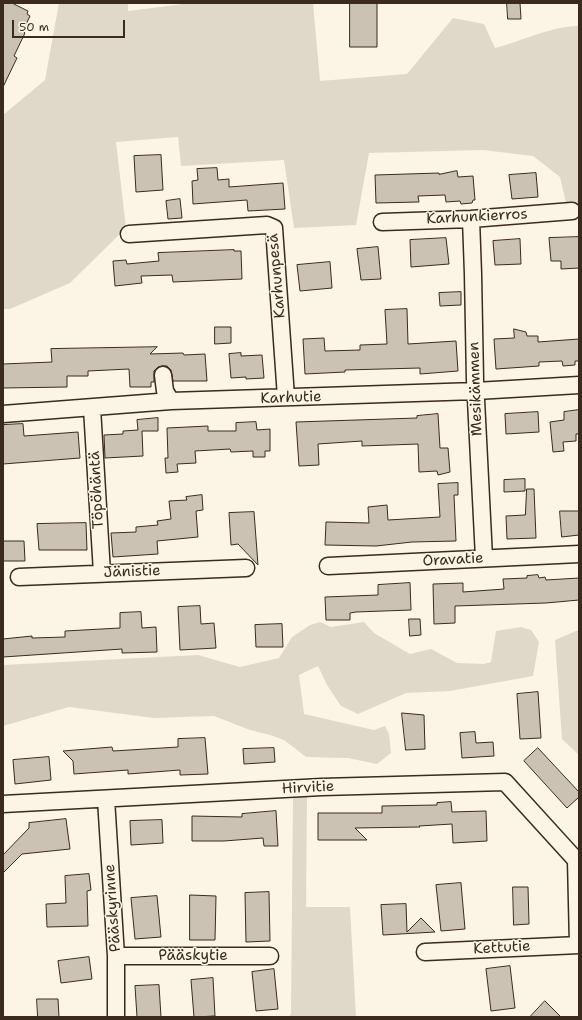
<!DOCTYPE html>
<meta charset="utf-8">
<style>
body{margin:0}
#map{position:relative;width:582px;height:1020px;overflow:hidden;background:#fcf5e5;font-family:"Shantell Sans",sans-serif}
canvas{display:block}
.frame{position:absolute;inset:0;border:4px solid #3b2a1e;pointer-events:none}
.scale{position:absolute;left:12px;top:20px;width:113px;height:18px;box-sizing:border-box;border:2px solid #3b2a1e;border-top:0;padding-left:5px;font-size:12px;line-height:14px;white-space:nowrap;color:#3b2a1e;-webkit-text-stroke:3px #fcf5e5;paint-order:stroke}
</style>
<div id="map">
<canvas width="582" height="1020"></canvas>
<div class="frame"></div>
<div class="scale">50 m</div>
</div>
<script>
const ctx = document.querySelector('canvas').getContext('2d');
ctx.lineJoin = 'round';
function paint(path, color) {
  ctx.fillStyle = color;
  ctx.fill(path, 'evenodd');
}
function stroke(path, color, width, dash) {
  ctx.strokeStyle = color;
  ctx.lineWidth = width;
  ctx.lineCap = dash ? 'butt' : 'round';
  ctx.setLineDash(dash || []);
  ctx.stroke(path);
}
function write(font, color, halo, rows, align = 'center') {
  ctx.font = font + ' "Shantell Sans",sans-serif';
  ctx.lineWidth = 3;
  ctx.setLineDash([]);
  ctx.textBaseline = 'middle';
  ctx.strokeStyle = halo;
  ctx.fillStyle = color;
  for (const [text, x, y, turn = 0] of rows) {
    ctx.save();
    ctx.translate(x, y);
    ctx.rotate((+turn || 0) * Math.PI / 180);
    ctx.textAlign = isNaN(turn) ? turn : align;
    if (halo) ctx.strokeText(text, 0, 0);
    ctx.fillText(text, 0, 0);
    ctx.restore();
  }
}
paint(new Path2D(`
 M59 3H128V11L191 3H313L320 81 407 74 453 18 484 24 495 48C519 42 555 25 579 26V214L566 203 560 177 533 156 483 150 369 153 356 225 294 228 284 160 181 166 178 137 116 142 126 228 70 283 10 309H3V115L45 80Z
 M320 622 331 627 364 622 374 633 410 654 431 649 457 663 484 664 491 662 496 631 521 627 531 630 539 642 533 676 450 691 406 693 358 714 341 706 327 685 318 666 299 675 304 714 374 730 385 726 389 734 391 753 377 764 348 758 306 757 284 740 270 735 250 730 214 716 154 718 69 707 3 726V665L198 655 240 667 279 658 292 637 310 625Z
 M576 631H579V755L562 739 555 640Z
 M293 797H307L306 907H350L356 1017H288L291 1014Z`), '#e0d8c8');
const building = new Path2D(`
 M3 3H12L28 11 27 14 30 16 23 31 25 33 14 56 17 58 3 87Z
 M350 3H377V47H350Z
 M507 3H520L521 19H508Z
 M161 155 163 190 136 192 134 156Z
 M217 168 218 180 229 179V187L283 183 285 209 248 211 247 200 193 204 192 181 198 180 197 169Z
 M457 171 458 177 473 176 475 200H473L472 203 461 204 460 201 446 202 445 195 418 196 419 202 376 203 375 175 439 173V174Z
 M536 173 538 197 512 199 509 175Z
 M180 199 182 218 168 219 166 201Z
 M579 237V268L561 269V261H551L549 238Z
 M446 238 449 264 411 267 410 240Z
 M520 239 521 264 495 265 493 241Z
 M378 247 381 279 361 280 357 249Z
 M234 250V251H241L242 279 173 282 172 275 141 276 142 283 115 286 113 261 126 260 127 264 159 261 158 253Z
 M330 262 332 288 300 291 297 265Z
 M461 292V305L440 306 439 293Z
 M407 309 408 344 456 341 458 371 420 374V368L345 370V372L305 374 303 339 324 338 325 351 360 350V345L387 344 385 310Z
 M215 327H231V343L215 344Z
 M514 329 526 332 527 336H538V342L579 339V361H575V365L563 366 562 361 539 362V366L496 369 494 339 514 338Z
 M157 347 150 354 183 353 184 355 205 354 207 381H173L171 370 167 366H162L158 367 154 371V382H151V387H130L129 369 88 371V376H67V387L3 388V364L52 362 51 349Z
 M241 353V356L262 355 264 378 246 379V377L231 378 229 354Z
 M579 410V434H576V441L563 442 564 451 553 452 550 422 564 420V412Z
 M538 412 539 432 506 434 505 414Z
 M438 414 440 448H448L450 472 438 475 437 471 419 472 418 444 362 446V441L318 444 319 465 299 466 296 422 417 418V416Z
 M158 418V431H142L143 456 105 458 104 435 123 434V431L138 430 137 420Z
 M256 422 257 430 270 429V451H265V457H253V451L231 452 230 449 195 451 196 463 177 464 178 472 166 473 165 458H168L167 428 208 426V431H236V423Z
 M23 424 24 436 78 432 80 458 3 464V425Z
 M525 479V491L504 492V480Z
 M458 483V495H454L456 541 412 542 376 546 325 545 326 522 369 523 368 507 387 505 388 520 440 517 438 484Z
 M527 489H534L536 538 507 539 506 516 525 515Z
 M202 495 203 510 196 511 198 537 157 541 158 554 113 557 111 533 136 532V527L158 525 157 521 171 519 169 501 187 500 186 497Z
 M560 511H579V535L562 537Z
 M254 512 258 565 238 544 231 545 229 513Z
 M86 523 87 550H39L37 524Z
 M3 541H24L25 561H3Z
 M538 575 539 578 545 577 546 580 579 578V600L546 603 455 606V623L434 624 433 584 463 583V592L504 589 503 579 527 578V576Z
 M410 583 411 610 356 612 350 613V620H326L325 597 378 595V585Z
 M200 606 201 624 214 623 216 648 180 650 178 607Z
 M141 612 142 628 156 627 157 652 122 653V649L3 657V639L32 636V638L65 637V631L120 628V613Z
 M409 619H420L421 635 410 636Z
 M282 624 283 647H256L255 625Z
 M538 692 541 738 520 739 517 694Z
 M402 713 424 715 425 749 406 750Z
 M475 732 476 743 493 742 494 756 462 758 460 733Z
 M205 738 208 774 180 775V770L128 774V770L74 774 73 761 63 751 112 747 113 751 178 747V739Z
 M274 748 275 762 244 764 243 749Z
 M538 748 579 792V797L567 808 524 761Z
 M49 757 51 780 15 784 13 760Z
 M451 802 452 812 486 811 487 841 453 843 452 824 419 826 420 827 355 828 367 840H318V813H382V806L437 805V803Z
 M276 811 278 846H264L263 838 224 841H192V816L242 817V814Z
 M66 819 70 849 22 854 3 873V855L29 828V823Z
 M162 820 163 843 131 845 130 821Z
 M89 874 91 890 87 891 88 926 47 927 46 904 66 903 65 876Z
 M461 883 465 929 441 931 436 885Z
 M513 887H528L529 924 514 925Z
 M269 892 270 941 246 942 245 893Z
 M190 895 216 896 215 940H190Z
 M157 896 161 937 135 939 131 898Z
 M406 904 407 932 421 918 435 932 383 935 381 905Z
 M89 957 92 979 61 983 58 961Z
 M510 966 515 1008 491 1011 486 969Z
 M274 969 278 1009 256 1011 252 972Z
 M213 978 215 1016 194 1017 191 980Z
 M159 985 161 1017H137L135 986Z
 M37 999H58L59 1017H38Z
 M545 1001 561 1017H530Z`);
paint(building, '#ccc2b3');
stroke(building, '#3b2a1e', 1);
const street = new Path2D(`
 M471 219 473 274 475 380 484 558
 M382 222 471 219 572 211
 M129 234 267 225 274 228 286 397
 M163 375 165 391 171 401
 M92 408 102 573
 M3 414 171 401 476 391 579 385
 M328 566 579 554
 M19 577 246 568
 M106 799 116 956V1017
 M3 804 322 787 505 782 576 860H579
 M576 860 578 944
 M425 952 579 945
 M116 956H270`);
stroke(street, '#3b2a1e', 19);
stroke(street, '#fcf5e5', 16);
write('15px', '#3b2a1e', '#fcf5e5', [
 ["Karhunkierros",477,217,-3],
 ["Karhunpesä",277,276,-95],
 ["Mesikämmen",476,389,-92],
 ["Karhutie",291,398,-2],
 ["Töpöhäntä",97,490,-93],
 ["Oravatie",453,560,-3],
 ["Jänistie",132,572,-2],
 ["Hirvitie",308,788,-3],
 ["Pääskyrinne",113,908,-94],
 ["Kettutie",502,948,-3],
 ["Pääskytie",193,956]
]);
</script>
